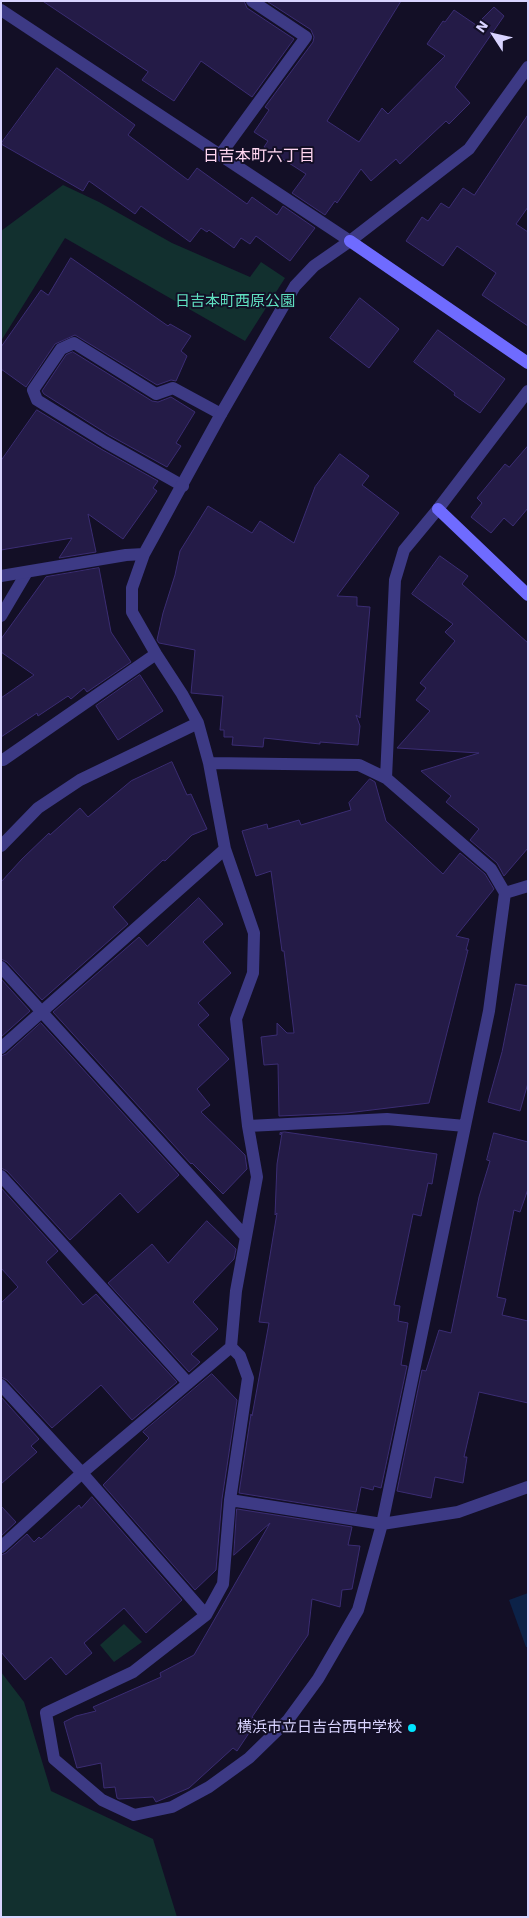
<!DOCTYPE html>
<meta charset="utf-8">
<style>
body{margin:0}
#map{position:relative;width:529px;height:1918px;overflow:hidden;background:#130f26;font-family:"Work Sans",sans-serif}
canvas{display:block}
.frame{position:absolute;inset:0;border:2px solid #d9d4ff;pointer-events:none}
.north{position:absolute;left:469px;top:10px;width:50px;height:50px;-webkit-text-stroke:4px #130f26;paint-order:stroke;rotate:305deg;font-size:14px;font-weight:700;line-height:20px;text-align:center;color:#d9d4ff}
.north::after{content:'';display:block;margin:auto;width:18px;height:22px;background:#d9d4ff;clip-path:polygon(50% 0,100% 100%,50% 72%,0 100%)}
</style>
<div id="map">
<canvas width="529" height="1918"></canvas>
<div class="frame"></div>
<div class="north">N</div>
</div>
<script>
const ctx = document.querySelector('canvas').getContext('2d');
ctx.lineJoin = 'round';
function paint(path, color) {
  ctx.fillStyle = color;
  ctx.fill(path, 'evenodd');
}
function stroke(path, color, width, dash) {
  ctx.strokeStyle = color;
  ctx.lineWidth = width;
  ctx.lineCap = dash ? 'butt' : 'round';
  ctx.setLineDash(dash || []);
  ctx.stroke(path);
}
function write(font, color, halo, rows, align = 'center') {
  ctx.font = font + ' "Work Sans","Noto Sans JP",sans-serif';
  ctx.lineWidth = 4;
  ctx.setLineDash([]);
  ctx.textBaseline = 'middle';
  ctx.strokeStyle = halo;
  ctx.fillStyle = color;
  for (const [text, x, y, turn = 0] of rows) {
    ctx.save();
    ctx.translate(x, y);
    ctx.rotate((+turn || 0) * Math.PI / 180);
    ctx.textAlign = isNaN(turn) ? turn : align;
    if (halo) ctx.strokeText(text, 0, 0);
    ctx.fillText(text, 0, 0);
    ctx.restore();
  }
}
paint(new Path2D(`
 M63 185 99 202 172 243 250 277 261 262 285 278 245 341 65 238 1 341V231Z
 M124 1624 142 1642 114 1662 100 1645Z
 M1 1672 24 1702 51 1791 153 1839 177 1917H1Z`), '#12302f');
paint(new Path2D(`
 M528 1593V1647H526L509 1600Z`), '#0c2248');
const building = new Path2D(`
 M43 1H244L247 8 294 39 252 97 201 61 174 101 142 80 148 72Z
 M267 1H401L327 121 359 142 382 108 388 114 445 56 427 44 443 21 445 22 454 10 476 25 494 7 504 16 455 87 470 103 449 124 446 121 400 164 396 159 371 181 361 169 337 203 335 201 325 215 292 193 306 174 264 147 268 141 254 132 269 110 265 107 313 42 314 37 311 30Z
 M57 68 135 125 128 135 188 180 197 168 247 204 252 197 277 215 283 206 315 228 290 261 256 236 250 244 241 238 234 248 209 230 207 232 201 228 190 242 141 206 135 214 89 181 83 191 1 144Z
 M528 115V207L516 224 528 232V326L482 295 496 273 457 246 443 266 406 241 422 217 428 221 441 203 449 208 463 188 474 195Z
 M71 258 168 326 170 324 191 336 181 351 187 356 176 381 171 380 157 385 75 335 55 344 26 387 1 369V347L41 290 48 295Z
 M360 298 399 329 369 368 330 338Z
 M438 330 505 379 480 413 454 395 455 393 414 362Z
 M73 352 152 401 158 402 171 397 195 412 176 443 181 446 167 467 109 435 44 394 42 391 66 355Z
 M37 410 101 449 158 481 153 488 157 491 123 539 88 514 96 552 59 558 72 538 1 550V461Z
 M528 446V508L513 526 504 518 491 533 471 517 482 503 477 498 505 464 509 467Z
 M340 454 369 476 362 485 399 513 337 596 357 597V606L370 607 360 718 356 715 360 726 358 745 320 742V744L264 738 263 747 232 745 233 737H224V730H220L223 696 191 693 195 650 159 643 157 640 163 613 175 575 180 551 208 506 252 533 260 521 294 543 315 487Z
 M440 556 468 576 462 584 528 643V848L504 876 497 863 470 840 479 829 446 802 451 796 421 771 479 753 397 748 430 711 416 700 426 688 420 683 455 641 445 632 453 624 412 594Z
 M99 568 111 632 131 662 87 692 84 688 71 699 68 696 38 716 37 713 1 737V698L34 675 1 652V639L46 577Z
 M140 675 163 711 118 740 96 706Z
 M172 762 187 795 191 794 207 829 192 835 165 861 163 860 113 907 128 924 42 1000 7 962 1 959V882L22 859 49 833 50 835 80 808 88 817 131 781Z
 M370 779 375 782 386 821 443 874 460 853 485 874 494 889 456 936 469 939 466 950H468L429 1103 347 1113 279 1116 278 1064 264 1065 261 1037 277 1035V1023L287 1033H294L284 951H282L271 871 256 876 242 831 267 824 268 829 299 820 301 825 351 810 349 803Z
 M199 898 223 924 203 942 231 973 198 1003 209 1015 198 1025 229 1059 197 1089 210 1105 201 1112 245 1155 247 1169 223 1194 192 1163 191 1164 53 1012 139 937 147 946Z
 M1 979 30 1011 1 1037Z
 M516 984 528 986V1083L520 1111 488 1102 502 1052Z
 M41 1023 179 1175 138 1213 120 1193 70 1240 7 1171 1 1168V1056L6 1054Z
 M285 1132 437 1154 432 1184 428 1183 421 1216 413 1214 394 1305 400 1306 398 1321 408 1323 401 1365 407 1366 381 1488 374 1486 373 1490 361 1487 356 1512 239 1493 251 1414 252 1416 269 1323 259 1322 277 1213 275 1215 277 1164 282 1133 280 1135V1133Z
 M494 1133 528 1142V1189L520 1212 514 1210 497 1297 506 1299 502 1315 528 1321V1403L479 1392 464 1457H467L463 1483 435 1477 431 1498 397 1491 422 1370 426 1371 439 1330 451 1333 479 1197 490 1161 487 1160Z
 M1 1188 58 1251 46 1262 83 1305 96 1294 177 1382 132 1420 101 1385 52 1428 7 1380 1 1377V1303L18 1287 1 1268Z
 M207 1221 236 1249 234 1259 193 1302 218 1329 191 1354 200 1362 189 1372 108 1283 152 1244 168 1263Z
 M212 1374 237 1400 222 1499 216 1570 195 1590 103 1485 149 1438 143 1432Z
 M1 1397 39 1439 31 1446 37 1452 1 1484Z
 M92 1497 182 1600 146 1633 124 1608 84 1643 92 1653 66 1675 51 1657 25 1680 1 1652V1555L6 1553 27 1534 34 1542 39 1537 41 1539 79 1505 81 1508Z
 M1 1506 16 1522 1 1536Z
 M237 1509 352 1527 348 1545 360 1546 352 1589 342 1590 340 1607 312 1599 308 1635 252 1717 257 1721 237 1751 233 1748 189 1788 156 1802 153 1797 119 1799 117 1798 115 1787 104 1788 101 1763 77 1768 64 1722 76 1716 96 1711 93 1707 161 1677 160 1673 194 1655 270 1523 234 1555Z`);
paint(building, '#241b47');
stroke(building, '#3b2d73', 1);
stroke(new Path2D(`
 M183 486 105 442 37 400 33 390 61 349 74 343 156 394 173 388 221 414
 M1 616 27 572`), '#3d3a85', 12);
stroke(new Path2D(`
 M1 10 350 241
 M220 155 306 37 252 1
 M1 576 126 555 144 554
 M3 760 156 654
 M386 778 395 580 404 550 438 509 528 391
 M1 846 38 808 80 780 198 723
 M505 893 528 886
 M1 967 246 1237
 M1 1048 225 849
 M248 1126 387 1119 465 1126
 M1 1176 188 1383
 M1 1385 82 1473 206 1615 133 1672 46 1713 54 1759 102 1800 134 1815 172 1807 209 1787 249 1758 288 1720 318 1679 358 1610 382 1524 489 1011 505 893 491 869 386 778 359 765 209 763
 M230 1500 382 1524 458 1512 528 1487
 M1 1547 82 1473 231 1347 236 1291 257 1177 248 1126 236 1019 253 973 254 933 225 849 209 763 198 723 182 694 156 654 132 612V588L144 554 221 414 295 286 314 266 350 241 469 149 528 67
 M206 1615 223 1584 230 1500 248 1378 240 1356 231 1347`), '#3d3a85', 12);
stroke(new Path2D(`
 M350 241 528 363
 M438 509 528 595`), '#6f6bff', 12);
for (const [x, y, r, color] of [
 [412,1728,5,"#00e5ff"]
]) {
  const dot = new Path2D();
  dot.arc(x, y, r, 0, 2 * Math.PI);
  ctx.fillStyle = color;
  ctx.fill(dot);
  stroke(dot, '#130f26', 2);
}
write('15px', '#5fe0c0', '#130f26', [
 ["日吉本町西原公園",235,302]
]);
write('15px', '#d9d4ff', '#130f26', [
 ["横浜市立日吉台西中学校",402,1728]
], 'right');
write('16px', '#ffd6f0', '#130f26', [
 ["日吉本町六丁目",259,156]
]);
</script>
